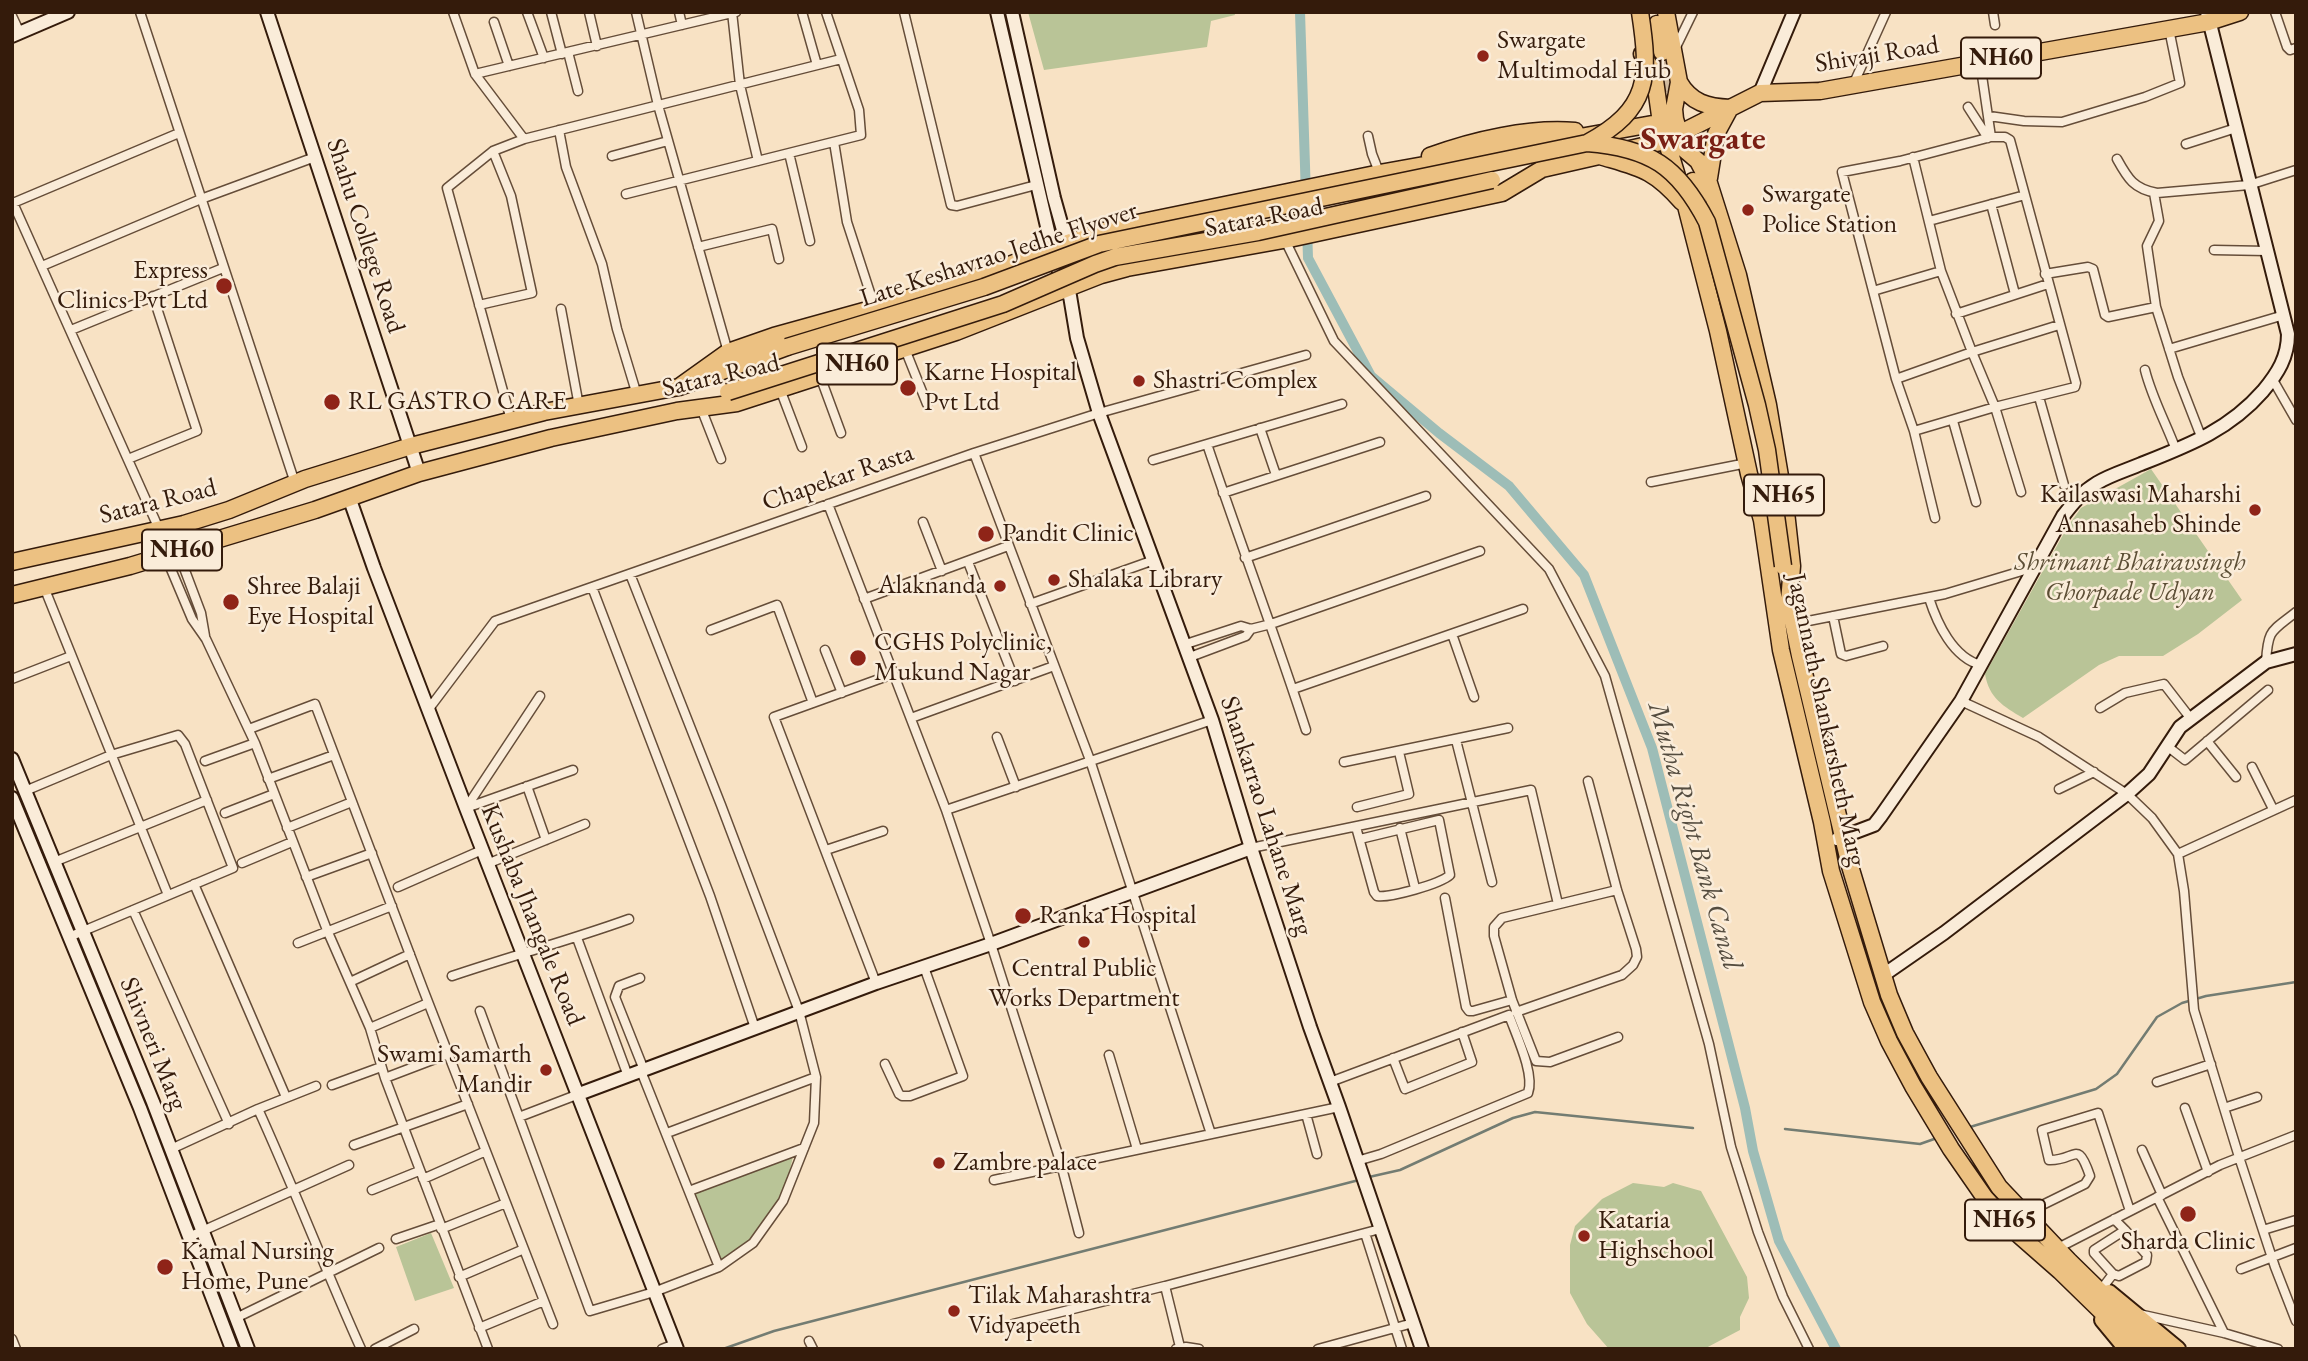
<!DOCTYPE html>
<style>
body{margin:0}
#map{position:relative;width:2308px;height:1361px;overflow:hidden;background:#f8e2c4;font-family:"EB Garamond",serif}
canvas{display:block}
.frame{position:absolute;inset:0;border:14px solid #341b0b;pointer-events:none}
</style>
<div id="map">
<canvas width="2308" height="1361"></canvas>
<div class="frame"></div>
</div>
<script>
const ctx = document.querySelector('canvas').getContext('2d');
ctx.lineJoin = 'round';
function paint(path, color) {
  ctx.fillStyle = color;
  ctx.fill(path, 'evenodd');
}
function stroke(path, color, width, dash) {
  ctx.strokeStyle = color;
  ctx.lineWidth = width;
  ctx.lineCap = dash ? 'butt' : 'round';
  ctx.setLineDash(dash || []);
  ctx.stroke(path);
}
function write(font, color, halo, rows, align = 'center') {
  ctx.font = font + ' "EB Garamond",serif';
  ctx.lineWidth = 5;
  ctx.setLineDash([]);
  ctx.textBaseline = 'middle';
  ctx.strokeStyle = halo;
  ctx.fillStyle = color;
  for (const [text, x, y, turn = 0] of rows) {
    ctx.save();
    ctx.translate(x, y);
    ctx.rotate((+turn || 0) * Math.PI / 180);
    ctx.textAlign = isNaN(turn) ? turn : align;
    if (halo) ctx.strokeText(text, 0, 0);
    ctx.fillText(text, 0, 0);
    ctx.restore();
  }
}
paint(new Path2D(`
 M1028 12H1234L1235 15 1211 21 1207 47 1044 70Z
 M2151 469 2242 600 2198 634 2163 656H2119L2099 665 2023 718C2003 706 1989 698 1985 674L2068 526 2081 508Z
 M794 1152 783 1201 752 1239 720 1262 691 1195Z
 M1633 1183 1664 1187 1673 1183 1701 1191 1747 1277 1749 1298 1740 1317V1330L1704 1349H1609L1587 1324 1570 1293V1245L1575 1226 1602 1199Z
 M431 1233 454 1288 415 1301 396 1247Z`), '#b9c497');
stroke(new Path2D(`
 M1970 1127 2096 1089 2117 1074 2157 1017 2182 1003 2206 996 2296 982
 M1785 1129 1920 1144 1937 1138
 M1369 1177 1400 1170 1513 1118 1535 1112 1693 1128
 M723 1349 774 1331 1359 1180`), '#737c72', 2.5);
stroke(new Path2D(`
 M1300 12 1308 258 1371 376 1439 433 1509 486 1584 575 1652 748 1745 1108 1753 1151 1779 1241 1836 1349`), '#9dbdb7', 10);
stroke(new Path2D(`
 M1662 52 1675 107`), '#d1ba9f', 16, [16, 8]);
const street = new Path2D(`
 M140 12 295 483
 M453 12 475 74 524 139 841 59
 M527 12 544 58
 M551 12 562 54
 M589 12 597 46
 M636 12 658 105 728 352
 M679 12 682 25
 M732 12 740 85 758 161
 M802 12 817 65
 M904 12 951 205 957 206 1036 185
 M1993 12 1995 25
 M2275 12 2287 47 2290 50 2296 48
 M12 16 20 33
 M494 22 509 66
 M1676 47 1693 12
 M568 52 578 91
 M1980 62 1991 137
 M475 74 736 12
 M1853 85 1886 12
 M1968 107 1988 138
 M1989 116 2024 121 2062 122 2145 97 2180 83 2169 29
 M559 130 566 167 602 264 617 329 637 395
 M1368 136 1372 154 1388 195
 M834 142 847 222 875 308
 M2186 144 2236 128
 M789 153 810 241
 M612 156 668 141
 M1913 157 1941 271 1972 352 2059 325
 M2117 159C2128 179 2134 189 2157 193L2249 185 2296 170
 M2154 193 2159 221 2147 246 2156 307 2178 377 2202 439
 M626 194 861 135 859 110 826 12
 M1991 204 2015 294
 M1929 221 2025 195
 M1285 240 1334 341 1549 569 1605 676 1709 1044 1731 1147 1758 1232 1783 1297 1809 1349
 M698 247 772 229 779 259
 M2214 250 2267 251
 M42 266 201 199 315 157
 M2045 274 2088 267 2093 269 2105 315 2108 317 2156 307
 M1873 291 1941 271
 M479 305 532 293 511 196 493 151
 M561 309 579 406
 M1956 314 2048 284
 M71 330 223 268
 M905 349 927 404
 M2169 349 2284 315
 M2145 370C2152 398 2166 423 2176 450
 M820 376 841 433
 M1896 379 1914 431 1995 407 2075 387 2076 383 2010 140 2005 137H1991L1900 161 1842 172 1896 379 1972 352 1995 407 2021 492
 M2273 380 2296 420
 M780 389 802 447
 M2039 397 2064 485
 M701 408 721 459
 M511 420 447 188 493 151 524 139
 M1953 421 1976 502
 M1260 428 1276 475
 M1914 431 1935 518
 M1207 444C1239 540 1275 634 1306 730
 M974 453 1090 760 1211 1134
 M128 459 197 431 153 296
 M1153 460 1342 404
 M1651 482 1747 463
 M1223 493 1380 442
 M828 504 946 810 991 944 1061 1164 1079 1233
 M923 522 942 571
 M159 529 13 203 179 133
 M178 552 201 613 205 636
 M165 555 192 619 206 639 255 743 327 930 370 1028 385 1078 488 1349
 M1245 558 1426 496
 M968 562 1015 681
 M44 587 168 895
 M592 587 710 896 755 1028
 M1929 598C1937 623 1953 658 1981 665
 M864 599 1008 546
 M1030 604 1154 560
 M1833 616 1841 654 1846 656 1883 646
 M1793 624 1945 594 2035 567
 M711 630 777 605 813 703
 M1452 634 1474 697
 M1186 644 1241 626 1251 629 1271 624 1480 551
 M825 650 842 693
 M1190 657 1246 636 1251 629
 M2266 662C2268 629 2271 632 2296 612
 M12 679 71 656
 M1293 689 1523 609
 M1961 701 2039 737 2127 794 2152 818 2178 854 2184 891 2194 1010 2239 1157 2275 1267 2296 1321
 M2100 708 2125 693 2164 684 2191 719
 M428 710 495 621 974 453 1099 413 1306 355
 M911 718 1054 666
 M249 729 315 704 423 989 553 1324
 M997 737 1016 787
 M1456 740 1492 882
 M2207 741 2236 777
 M2167 746 2185 760 2268 690
 M205 761 255 743
 M1344 762 1508 728
 M2252 767 2273 809
 M268 779 334 755
 M527 786 546 840
 M2059 789 2094 772
 M25 791 111 755 178 735 185 744 233 868 69 937
 M1357 807 1409 794 1399 752
 M466 808 540 696
 M466 808 573 770
 M946 810 1212 720
 M225 813 274 794
 M1356 827 1374 892 1377 896C1390 898 1440 884 1450 875L1439 820 1360 839
 M287 828 352 802
 M1400 828 1415 888
 M1251 848 1531 790 1558 904
 M826 850 883 831
 M2178 854 2296 800
 M54 862 207 800
 M242 863 292 842
 M487 864 585 824
 M306 877 372 853
 M194 884 286 1097
 M398 887 482 850
 M1617 890 1506 917 1502 918 1494 927V936L1512 1000 1536 1061 1550 1062 1618 1037
 M1445 898 1466 1007 1469 1011H1473L1512 1000
 M133 910 229 1124
 M577 938 628 1076
 M298 943 392 906
 M452 976C511 956 571 940 629 919
 M640 978 619 986 615 997 644 1070
 M350 982 410 954
 M876 983 774 717 893 674
 M480 1011 590 1311 654 1292 719 1267 753 1243 783 1201 814 1123 816 1077 799 1011 721 805 630 574
 M1516 1012 1622 975 1633 965 1637 957 1636 949 1617 890 1588 781
 M370 1028 428 1003
 M1109 1055 1137 1149
 M1393 1058 1405 1089 1472 1062 1462 1032
 M885 1064 899 1094 902 1096H910L963 1076 924 967
 M641 1071 719 1267
 M385 1078 448 1054
 M1330 1082 1509 1015C1516 1035 1535 1074 1528 1093L1381 1154 1357 1161
 M2157 1082 2211 1064
 M332 1085 381 1067
 M2185 1108 2208 1172
 M2224 1108 2257 1097
 M258 1109C294 1188 325 1269 361 1349
 M1306 1114 1317 1154
 M519 1117 579 1094
 M667 1133 816 1077
 M354 1145 468 1104
 M171 1149 258 1109 316 1086
 M2142 1150 2162 1195
 M423 1179 486 1151
 M994 1180 1339 1107
 M372 1190 419 1171
 M689 1191 804 1148
 M2157 1197 2224 1333
 M2024 1214 2085 1184 2090 1176C2077 1138 2076 1161 2049 1160L2042 1130 2098 1113 2130 1211
 M441 1229 506 1203
 M2263 1230 2296 1220
 M1365 1233 1402 1349
 M189 1237 349 1165
 M396 1239 440 1224
 M2058 1248 2220 1165 2296 1135
 M2241 1269 2296 1248
 M2113 1274 2094 1253V1250L2125 1230 2114 1219
 M459 1277 524 1249
 M2103 1287 2113 1274 2119 1276 2146 1262 2147 1255 2125 1230
 M2139 1314 2224 1333 2278 1349
 M236 1318 379 1248
 M1013 1324 1165 1286
 M479 1328 544 1301
 M12 1339 16 1349
 M809 1341 813 1349
 M1180 1347 1165 1286 1380 1229
 M375 1349 414 1329
 M662 1349 675 1344
 M1176 1349 1186 1347 1199 1349
 M1318 1349 1413 1323`);
const secondary = new Path2D(`
 M267 12 419 473
 M997 12 1052 248 1064 289 1070 296 1077 338 1099 413 1212 720 1251 848 1310 1027 1339 1107 1422 1349
 M1012 12 1054 198 1077 280
 M12 36 68 12
 M1760 93 1794 12
 M349 497 374 568 466 808 677 1349
 M12 759 153 1102 248 1349
 M12 798 140 1108 232 1349
 M1837 839 1874 825 1881 816 1961 701 2063 516C2073 503 2082 492 2097 483 2110 475 2127 470 2141 464 2189 445 2229 430 2263 391 2278 373 2288 357 2288 334L2207 12
 M1882 976 1944 933 2127 794 2149 774 2180 727 2266 662 2296 654
 M579 1094 876 983 991 944 1251 848`);
const primary = new Path2D(`
 M2109 1292 2178 1349
 M2102 1320 2126 1349`);
const highway = new Path2D(`
 M1666 12 1679 82 1674 109 1675 119 1684 149 1698 161 1708 180 1738 275 1768 405 1786 512 1792 566 1789 602 1800 656 1850 866 1889 995 1905 1033 1929 1077 1999 1187 2069 1261 2159 1349
 M1657 24 1662 52
 M1642 54 1654 73 1661 123 1686 206 1718 331 1749 474 1762 520 1781 650 1822 822 1831 871 1872 1002 1889 1041 1913 1086 1951 1149 1985 1198 2019 1235 2060 1271 2140 1349
 M1679 82C1691 103 1708 107 1730 108
 M1430 156C1473 140 1530 127 1575 131
 M1600 156C1640 168 1653 169 1682 202
 M1709 178 1716 134 1729 110
 M1693 181 1699 206
 M679 387 728 352 774 336 875 308 984 275 1052 248 1113 228 1385 172 1669 121
 M12 562 184 524 229 510 305 479 411 446 544 412 679 387 787 347
 M12 595 130 566 315 510 419 473 551 438 677 411 737 403 956 332 1101 275 1127 268 1289 239 1502 193 1542 169 1665 141 1760 93 1820 91 2209 22 2240 12`);
stroke(street, '#654d39', 11);
stroke(secondary, '#341b0b', 16);
stroke(primary, '#341b0b', 18);
stroke(highway, '#341b0b', 19);
stroke(street, '#faecd9', 8);
stroke(secondary, '#faecd9', 12);
stroke(primary, '#ecc182', 14);
stroke(highway, '#ecc182', 16);
const highwayBridge = new Path2D(`
 M1587 143C1650 109 1650 77 1640 12
 M787 347 984 287 1099 244 1587 143C1650 148 1678 166 1707 222L1757 405 1767 450 1783 566
 M728 392 1003 304 1095 264 1115 257 1258 232 1492 180`);
stroke(highwayBridge, '#341b0b', 19, []);
stroke(highwayBridge, '#ecc182', 16);
for (const [x, y, r, color] of [
 [1483,56,7,"#8f2418"],
 [1748,210,7,"#8f2418"],
 [224,286,9,"#8f2418"],
 [1139,381,7,"#8f2418"],
 [908,388,9,"#8f2418"],
 [332,402,9,"#8f2418"],
 [2255,510,7,"#8f2418"],
 [986,534,9,"#8f2418"],
 [1054,580,7,"#8f2418"],
 [1000,586,7,"#8f2418"],
 [231,602,9,"#8f2418"],
 [858,658,9,"#8f2418"],
 [1023,916,9,"#8f2418"],
 [1084,942,7,"#8f2418"],
 [546,1070,7,"#8f2418"],
 [939,1163,7,"#8f2418"],
 [2188,1214,9,"#8f2418"],
 [1584,1236,7,"#8f2418"],
 [165,1267,9,"#8f2418"],
 [954,1311,7,"#8f2418"]
]) {
  const dot = new Path2D();
  dot.arc(x, y, r, 0, 2 * Math.PI);
  ctx.fillStyle = color;
  ctx.fill(dot);
  stroke(dot, '#faecd9', 2.5);
}
for (const [x, y, w] of [
 [2001,58,80],
 [857,364,80],
 [1784,495,80],
 [182,550,80],
 [2005,1220,80]
]) {
  const box = new Path2D();
  box.roundRect(x - w / 2, y - 20.5, w, 41, 5);
  ctx.fillStyle = '#faecd9';
  ctx.fill(box);
  stroke(box, '#341b0b', 2);
}
write('bold 24px', '#341b0b', null, [
 ["NH60",2001,58],
 ["NH60",857,364],
 ["NH65",1784,495],
 ["NH60",182,550],
 ["NH65",2005,1220]
]);
write('26px', '#341b0b', '#faecd9', [
 ["Swargate",1497,41],
 ["Multimodal Hub",1497,71],
 ["Swargate",1762,195],
 ["Police Station",1762,225],
 ["Express",208,271,"right"],
 ["Clinics Pvt Ltd",208,301,"right"],
 ["Karne Hospital",924,373],
 ["Pvt Ltd",924,403],
 ["Shastri Complex",1153,381],
 ["RL GASTRO CARE",348,402],
 ["Kailaswasi Maharshi",2241,495,"right"],
 ["Annasaheb Shinde",2241,525,"right"],
 ["Pandit Clinic",1002,534],
 ["Shalaka Library",1068,580],
 ["Alaknanda",986,586,"right"],
 ["Shree Balaji",247,587],
 ["Eye Hospital",247,617],
 ["CGHS Polyclinic,",874,643],
 ["Mukund Nagar",874,673],
 ["Ranka Hospital",1039,916],
 ["Central Public",1084,969,"center"],
 ["Works Department",1084,999,"center"],
 ["Swami Samarth",532,1055,"right"],
 ["Mandir",532,1085,"right"],
 ["Zambre palace",953,1163],
 ["Kataria",1598,1221],
 ["Highschool",1598,1251],
 ["Sharda Clinic",2188,1242,"center"],
 ["Kamal Nursing",181,1252],
 ["Home, Pune",181,1282],
 ["Tilak Maharashtra",968,1296],
 ["Vidyapeeth",968,1326]
], 'left');
write('26px', '#341b0b', '#faecd9', [
 ["Shivaji Road",1877,55,-9],
 ["Satara Road",1264,218,-11],
 ["Shahu College Road",365,236,72],
 ["Late Keshavrao Jedhe Flyover",999,255,-18],
 ["Satara Road",721,376,-13],
 ["Chapekar Rasta",838,478,-19],
 ["Satara Road",158,502,-14],
 ["Jagannath Shankarsheth Marg",1826,720,78],
 ["Shankarrao Lahane Marg",1266,816,72],
 ["Kushaba Jhangale Road",532,915,68],
 ["Shivneri Marg",153,1044,68]
]);
write('italic 26px', '#5c4e35', '#faecd9', [
 ["Shrimant Bhairavsingh",2130,563],
 ["Ghorpade Udyan",2130,593]
]);
write('italic 28px', '#544c3f', '#faecd9', [
 ["Mutha Right Bank Canal",1694,836,74]
]);
write('bold 33px', '#7a1f14', '#faecd9', [
 ["Swargate",1703,140]
]);
</script>
